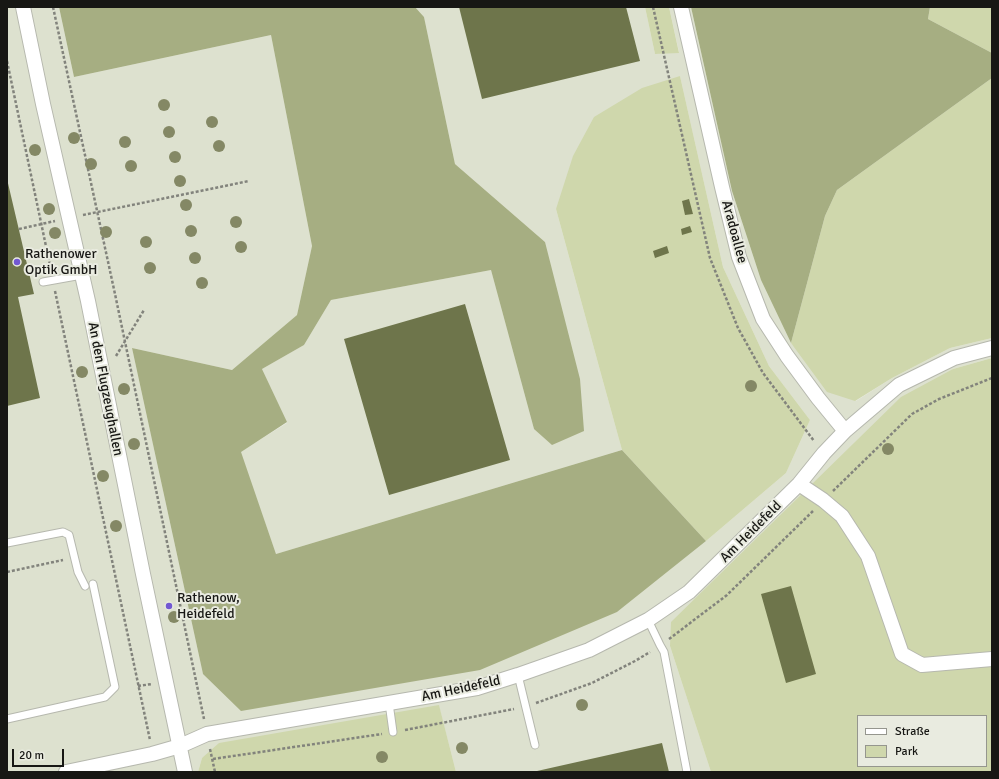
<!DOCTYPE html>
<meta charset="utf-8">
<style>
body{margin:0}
#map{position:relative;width:999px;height:779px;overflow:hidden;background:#e9ebe0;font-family:Signika,sans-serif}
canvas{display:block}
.frame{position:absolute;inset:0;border:8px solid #171714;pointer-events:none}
.legend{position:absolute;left:857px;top:715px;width:130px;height:52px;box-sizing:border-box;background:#e9ebe0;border:1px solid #95968e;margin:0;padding:5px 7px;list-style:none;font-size:12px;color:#171714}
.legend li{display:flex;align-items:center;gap:8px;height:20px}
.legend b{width:20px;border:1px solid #95968e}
.scale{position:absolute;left:12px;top:749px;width:52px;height:18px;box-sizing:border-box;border:2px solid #171714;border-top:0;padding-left:5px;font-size:12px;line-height:14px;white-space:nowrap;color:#171714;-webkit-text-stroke:3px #e9ebe0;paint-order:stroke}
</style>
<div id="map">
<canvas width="999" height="779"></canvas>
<div class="frame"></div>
<ul class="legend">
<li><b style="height:5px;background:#fff"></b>Straße</li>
<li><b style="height:11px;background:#cfd7ac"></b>Park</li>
</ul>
<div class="scale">20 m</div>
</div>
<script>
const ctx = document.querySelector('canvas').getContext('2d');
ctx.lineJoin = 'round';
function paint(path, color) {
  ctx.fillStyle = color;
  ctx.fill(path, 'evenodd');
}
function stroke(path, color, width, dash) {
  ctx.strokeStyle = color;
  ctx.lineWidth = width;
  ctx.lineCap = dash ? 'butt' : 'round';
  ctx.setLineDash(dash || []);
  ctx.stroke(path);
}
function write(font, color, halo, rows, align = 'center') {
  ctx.font = font + ' Signika,sans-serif';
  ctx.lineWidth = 4;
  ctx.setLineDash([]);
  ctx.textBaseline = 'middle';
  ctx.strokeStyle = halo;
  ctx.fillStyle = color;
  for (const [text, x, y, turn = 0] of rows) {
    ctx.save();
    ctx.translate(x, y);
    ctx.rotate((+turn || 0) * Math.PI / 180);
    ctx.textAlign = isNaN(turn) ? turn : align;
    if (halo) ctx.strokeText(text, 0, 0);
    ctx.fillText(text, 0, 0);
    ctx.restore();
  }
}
paint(new Path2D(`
 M7 7H59L74 77 271 35 312 246 297 315 232 370 132 348 203 674 617 612 706 541 786 473 810 420 769 366 723 267 680 76 556 209 601 374 622 450 276 554 240 452 287 423 262 369 304 345 331 300 491 270 534 429 545 242 455 164 424 17 415 7H645L655 54 679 52 669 7H691L732 191 761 280 791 343 856 401 892 378 950 348 992 338V358L953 369 670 646 711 772H456L439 706 202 758 198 772H7Z`), '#dde1cf');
paint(new Path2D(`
 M645 7H669L679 53 655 54Z
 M930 7H992V53L928 19Z
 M680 76 723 267 769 366 810 420 786 473 706 541 622 450 601 374 556 209 573 156 594 117 642 88Z
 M992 78V338L950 348 892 378 855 401 827 392 791 343 825 216 837 190Z
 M992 358V772H711L670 646 671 622 901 397 953 369ZM858 716H986V766H858Z
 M439 705 456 772H198L202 758 219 743Z`), '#cfd7ac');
paint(new Path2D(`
 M59 7H415L424 17 455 164 545 242 580 379 584 431 552 445 534 429 491 270 331 300 304 345 262 369 287 422 241 452 276 554 622 450 706 541 617 612 480 670 241 711 203 674 132 348 232 370 297 315 312 246 271 35 74 77Z
 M691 7H930L928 19 992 53V78L837 190 825 216 791 343 761 280 732 191Z`), '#a6ae82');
paint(new Path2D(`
 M459 7H626L640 61 482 99Z
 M7 179 34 294 18 297 40 398 7 406Z
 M689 199 693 214 685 215 682 201Z
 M690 226 692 232 682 235 681 229Z
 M667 246 669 253 655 258 653 251Z
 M465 304 510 460 389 495 344 339Z
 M791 586 816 674 786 683 761 594Z
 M662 743 669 772H537V771Z`), '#6e754b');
const service = new Path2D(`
 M43 282 82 275
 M7 543 63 532 69 535 78 572 85 586
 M648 620 660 645 664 652 687 772
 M518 675 535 745
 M389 703 393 732
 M7 719 105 697 115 687 93 584`);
const minor = new Path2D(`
 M23 7 43 104 88 301 143 574 185 772
 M681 7 722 187 739 257 763 319 787 356 818 398 845 431
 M799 484 823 500 842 516 868 556 902 654 922 665 992 659
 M66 772 152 754 180 746 207 734 477 688 518 675 589 650 648 620 689 592 799 484 824 453 845 431 899 385 954 358 992 348`);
stroke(service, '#b6b8ae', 9);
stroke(minor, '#b6b8ae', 16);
stroke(new Path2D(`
 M53 7 115 294 204 719
 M653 7 710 258 738 328 763 373 814 441
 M7 61 51 270
 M83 215 249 181
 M19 229 55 221
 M55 291 150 740
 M116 356 144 310
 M833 491 912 414 939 399 992 378
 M7 572 63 560
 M669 639 727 595 813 511
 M138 686 152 684
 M536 703 592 683 635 661 650 652
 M405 730 514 709
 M210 749 215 772
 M213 759 382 734`), '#82837c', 2.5, [3, 2]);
stroke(service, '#fff', 7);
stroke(minor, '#fff', 14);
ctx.fillStyle = '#848865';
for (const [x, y] of [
 [164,105],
 [212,122],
 [169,132],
 [74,138],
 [125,142],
 [219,146],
 [35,150],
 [175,157],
 [91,164],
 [131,166],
 [180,181],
 [186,205],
 [49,209],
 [236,222],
 [191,231],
 [106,232],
 [55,233],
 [146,242],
 [241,247],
 [195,258],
 [150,268],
 [202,283],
 [82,372],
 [751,386],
 [124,389],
 [134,444],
 [888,449],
 [103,476],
 [116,526],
 [174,617],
 [582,705],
 [462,748],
 [382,757]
]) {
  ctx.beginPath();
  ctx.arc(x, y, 6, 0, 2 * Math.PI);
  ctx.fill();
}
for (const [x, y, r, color] of [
 [17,262,4,"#7258d2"],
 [169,606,4,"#7258d2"]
]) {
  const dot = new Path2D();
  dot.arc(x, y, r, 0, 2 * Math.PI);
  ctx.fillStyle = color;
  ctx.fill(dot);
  stroke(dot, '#e9ebe0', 1.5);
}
write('14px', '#171714', '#e9ebe0', [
 ["Aradoallee",734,232,75],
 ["An den Flugzeughallen",105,389,79],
 ["Am Heidefeld",751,532,-45],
 ["Am Heidefeld",461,689,-12]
]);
write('14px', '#171714', '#e9ebe0', [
 ["Rathenower",25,254],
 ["Optik GmbH",25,270],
 ["Rathenow,",177,598],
 ["Heidefeld",177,614]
], 'left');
</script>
